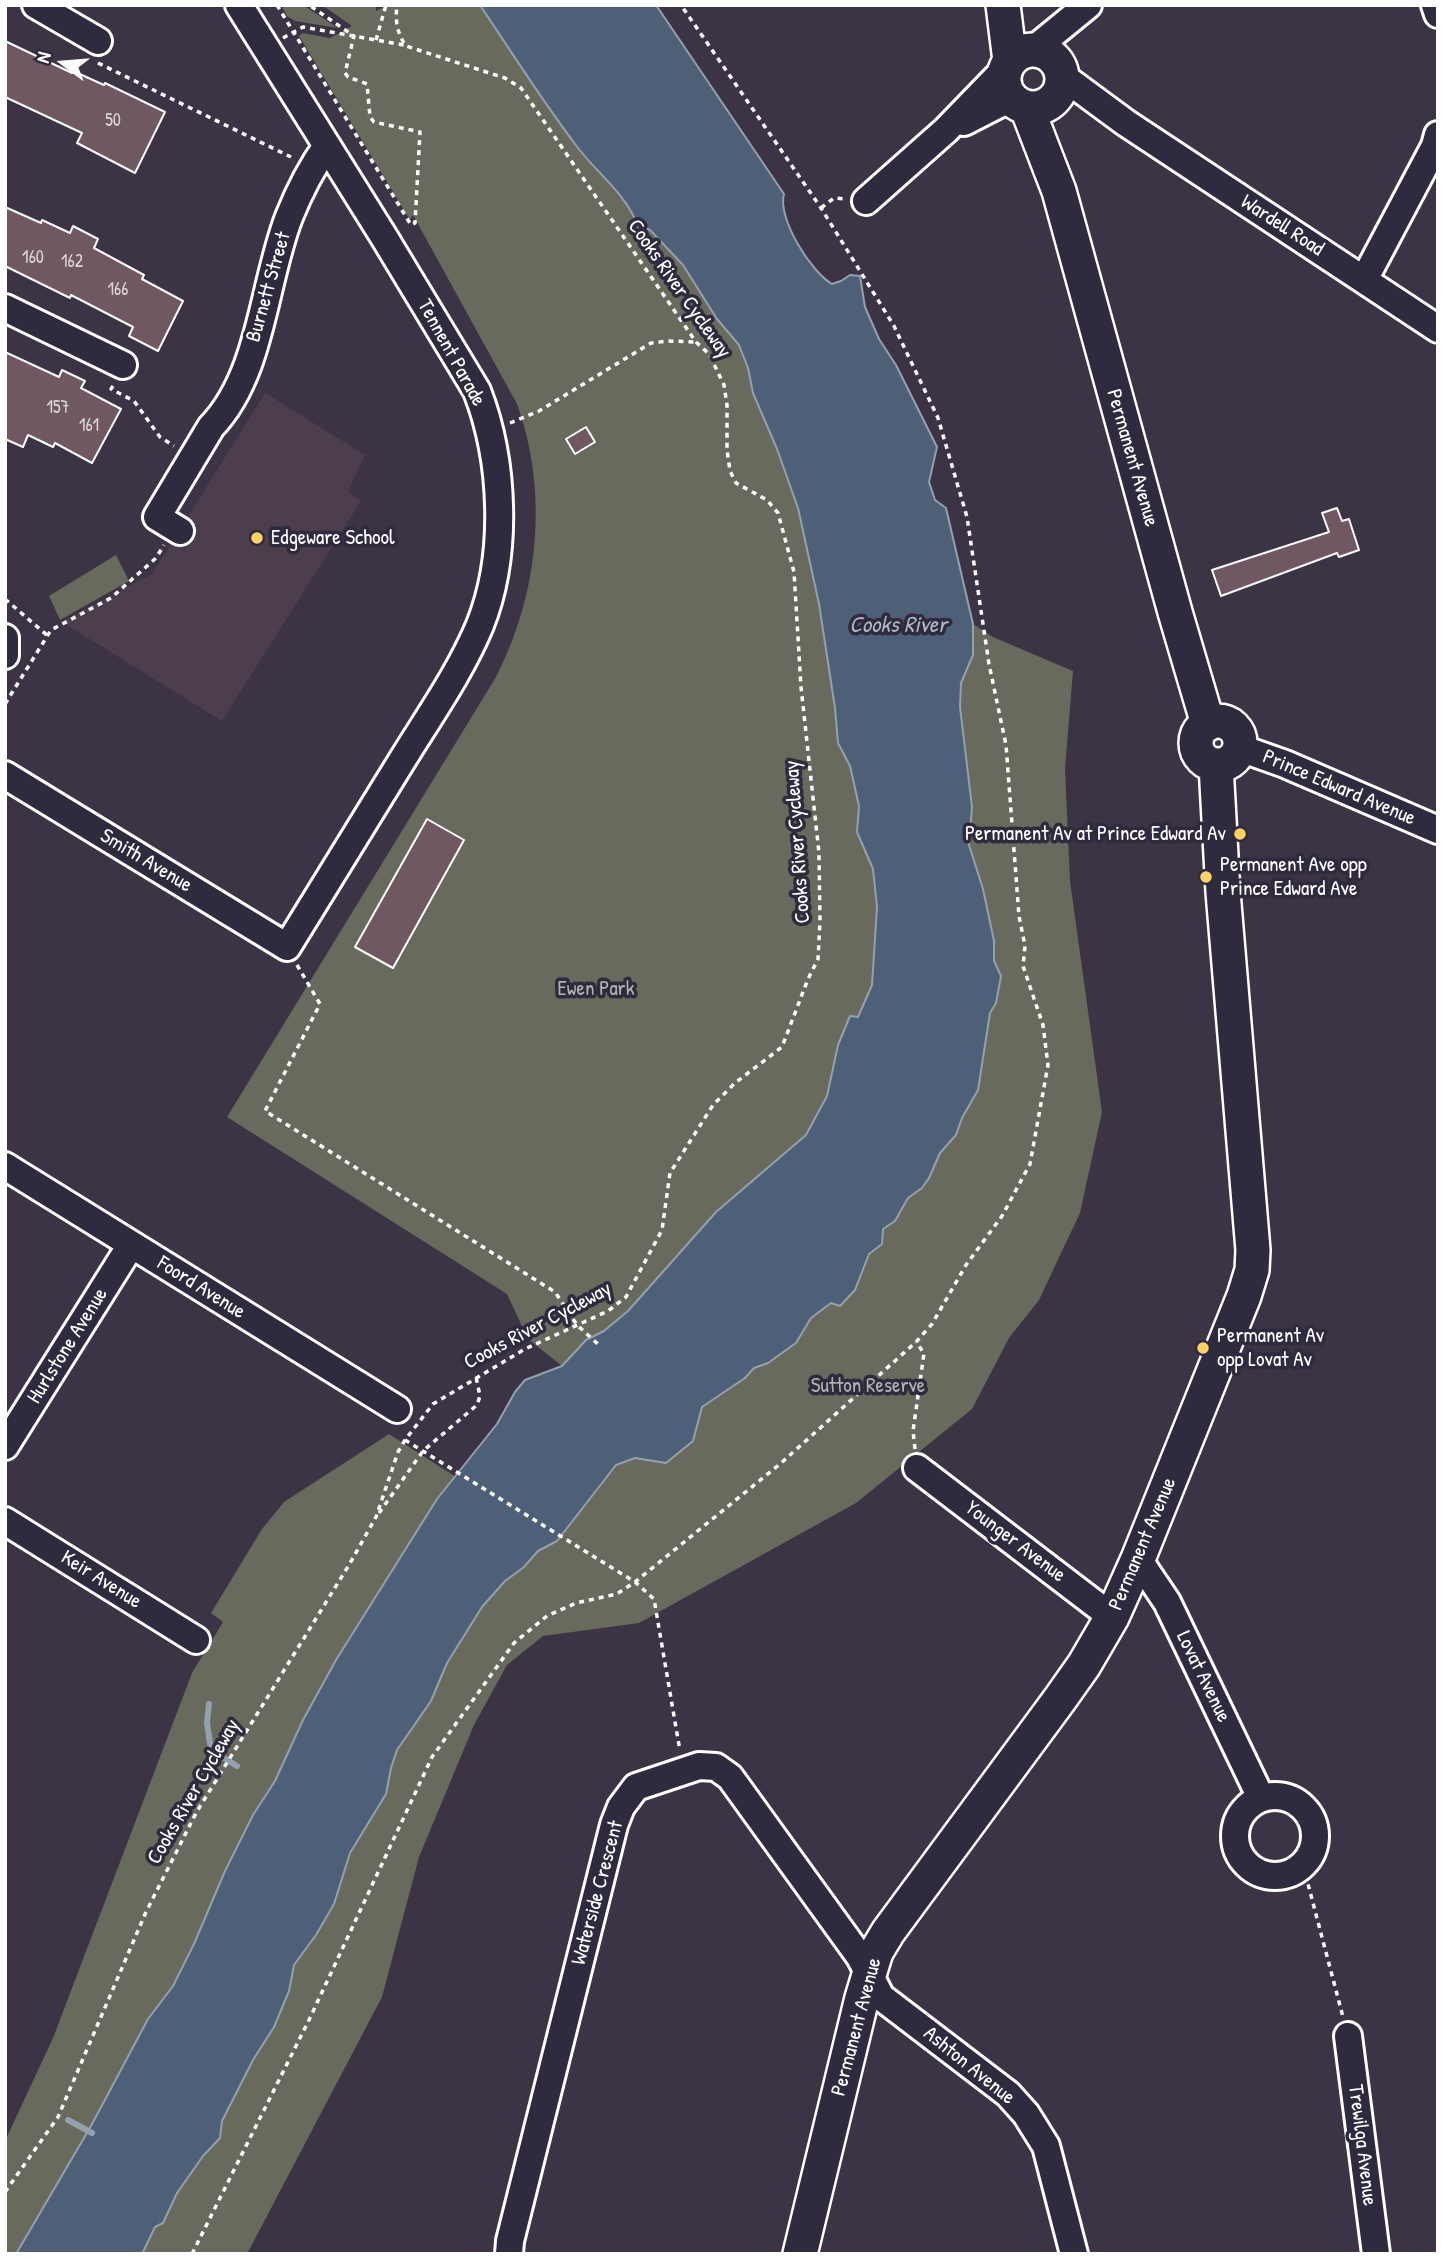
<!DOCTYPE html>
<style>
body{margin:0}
#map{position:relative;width:1443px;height:2259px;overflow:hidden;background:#3c3344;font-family:"Patrick Hand",sans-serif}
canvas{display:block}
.frame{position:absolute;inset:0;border:7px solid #fff;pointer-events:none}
.north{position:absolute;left:28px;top:28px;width:70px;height:70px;-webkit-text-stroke:5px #2f2a3d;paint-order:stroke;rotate:286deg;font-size:19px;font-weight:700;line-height:28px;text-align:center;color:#fff}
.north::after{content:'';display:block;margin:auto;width:24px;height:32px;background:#fff;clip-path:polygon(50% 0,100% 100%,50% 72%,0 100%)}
</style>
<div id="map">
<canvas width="1443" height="2259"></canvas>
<div class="frame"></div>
<div class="north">N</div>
</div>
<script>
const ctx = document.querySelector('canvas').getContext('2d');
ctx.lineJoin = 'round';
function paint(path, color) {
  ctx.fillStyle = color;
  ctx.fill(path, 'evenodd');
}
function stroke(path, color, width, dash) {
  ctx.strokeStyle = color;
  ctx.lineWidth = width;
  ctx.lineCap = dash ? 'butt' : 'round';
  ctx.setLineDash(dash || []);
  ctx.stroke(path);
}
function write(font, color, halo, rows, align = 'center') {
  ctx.font = font + ' "Patrick Hand",sans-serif';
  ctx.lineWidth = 7;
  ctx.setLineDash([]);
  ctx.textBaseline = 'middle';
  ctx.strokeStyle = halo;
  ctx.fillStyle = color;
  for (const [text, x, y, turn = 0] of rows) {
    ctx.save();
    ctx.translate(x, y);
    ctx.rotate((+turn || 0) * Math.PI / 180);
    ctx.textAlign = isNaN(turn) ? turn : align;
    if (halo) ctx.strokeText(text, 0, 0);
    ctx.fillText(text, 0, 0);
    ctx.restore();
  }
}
paint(new Path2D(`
 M265 393 365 455 348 491 361 501 222 721 62 622 152 574Z`), '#4c3e4d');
paint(new Path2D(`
 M281 5H303L338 28 295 21 287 16Z
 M322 5H376V11L387 5H480C512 53 543 102 578 148 598 174 625 193 637 224L650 230 683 265 717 319 739 345 748 368 753 393 777 449 798 508 819 604 835 708 838 743 850 766 859 806 857 832 873 869 877 907 872 985 858 1017 850 1016 838 1045 827 1096 807 1135 716 1212 628 1311 604 1331 586 1340 562 1366 528 1339 507 1294 227 1117 496 677C539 594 549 493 517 404L413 215 410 220 299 36 303 33 330 38 352 26Z
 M116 555 129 581 60 620 49 596Z
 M973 624 993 637 1073 671 1065 768 1070 881 1102 1112 1080 1213 1039 1300 1009 1338 972 1409 856 1503 639 1623 543 1636 507 1665 474 1725 419 1857 382 1997 247 2254H141L155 2227 163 2223 177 2193 193 2169 220 2138 222 2121 253 2060 274 2027 289 1991 294 1965 316 1935 334 1904 350 1853 386 1794 391 1768 397 1750 431 1701 447 1663 482 1607 505 1581 524 1567 538 1550 557 1541 616 1465 635 1458 657 1460 697 1422 702 1407 745 1378 754 1368 768 1363 796 1343 811 1318 831 1303 841 1305 855 1290 869 1254 882 1244 883 1229 895 1221 908 1198 922 1188 929 1178 940 1153 956 1135 990 1013 996 1003 1001 976 994 961V941L983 889 969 845 972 807 960 707 961 683 973 655Z
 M389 1434 456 1477 437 1500 336 1660 303 1720 275 1781 253 1815 225 1871 194 1944 173 1986 148 2019 91 2126 16 2254H5V2141L53 2038 192 1673 223 1622 211 1613 262 1529 284 1502Z`), '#676a5c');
const water = new Path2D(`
 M480 5H656L784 194C777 218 811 272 832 284L841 281 850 275 860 276 865 307 879 339 896 365 937 447 929 482 935 500 946 508 973 624V655L961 683 960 707 972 807 969 845 983 889 994 941V961L1001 976 996 1003 990 1013 978 1090 962 1118 956 1135 940 1153 929 1178 922 1188 908 1198 895 1221 883 1229 882 1244 869 1254 855 1290 840 1306 831 1303 811 1318 796 1343 768 1363 754 1368 745 1378 702 1407 693 1441 666 1463 635 1458 616 1465 557 1541 538 1551 524 1567 505 1581 482 1607 447 1663 431 1701 397 1750 391 1768 386 1794 350 1853 334 1904 316 1935 294 1965 289 1991 274 2027 253 2060 222 2121 220 2138 203 2156 177 2193 163 2223 155 2227 143 2252 141 2254H16L91 2126 148 2019 173 1986 194 1944 225 1871 253 1815 275 1781 303 1720 336 1660 437 1499 497 1424 515 1392 525 1380 562 1366 586 1340 604 1331 628 1311 716 1212 806 1135 827 1096 838 1045 850 1016 858 1017 872 985 877 907 873 869 857 832 859 806 850 766 838 743 835 708 819 604 798 508 777 449 753 393 748 368 739 345 717 319 683 265 650 230 637 224C625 193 598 174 578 148 543 102 512 53 480 5Z`);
paint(water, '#4e6078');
stroke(water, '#95a0ae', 2);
stroke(new Path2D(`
 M209 1704 207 1723 211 1750 237 1766
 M68 2120 92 2133`), '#95a0ae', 6);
const building = new Path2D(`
 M5 41 72 73 73 71 104 85 105 83 165 112 135 173 77 143 82 133 5 97Z
 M5 207 41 223 42 220 70 233 73 226 98 239 94 248 144 275 142 279 183 301 158 351 129 336 133 327 71 295 70 298 5 266Z
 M5 352 59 377 62 370 85 381 81 388 121 409 92 463 55 443 53 447 28 435 23 447 5 439Z
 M586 427 595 442 575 454 566 439Z
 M1337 508 1342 521 1349 519 1359 550 1339 557 1337 553 1221 596 1212 570 1329 532 1322 513Z
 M427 819 464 840 393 968 355 947Z`);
paint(building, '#705862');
stroke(building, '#fff', 2);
const minor = new Path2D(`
 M36 5 98 41
 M1435 5 1438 14
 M1033 50 1088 5
 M1061 75 1126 123 1438 329
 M964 122 997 105 1012 99
 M866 201 946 130 1006 68
 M1364 280 1435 146 1438 135
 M5 308 123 365
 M180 531 157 517 211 427C262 374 263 284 289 217 299 192 311 168 327 146
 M5 638V655
 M1240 748 1285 764 1438 830
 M5 775 287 947C325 886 363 824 401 762 428 718 460 673 480 625 508 555 504 461 477 391L384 237 239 5
 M5 1166 397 1409
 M5 1446 131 1245
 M917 1468 1112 1617
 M5 1521 196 1640
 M1138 1559 1167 1602 1261 1798
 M1235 1836a40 40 0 1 1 80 0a40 40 0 1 1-80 0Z
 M1348 2036 1376 2254
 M509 2254 510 2241 614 1825 621 1807 636 1787 699 1766 716 1767 730 1777 860 1957 881 1997 1008 2094 1026 2114 1046 2146 1074 2254`);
const major = new Path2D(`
 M1003 5 1010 61
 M1004 79a29 29 0 1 1 58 0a29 29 0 1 1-58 0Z
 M1027 108 1059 191 1175 612 1208 724
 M1196 743a22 22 0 1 1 44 0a22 22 0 1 1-44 0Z
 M800 2254 862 1998 876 1952 888 1932 1060 1699 1084 1665 1112 1617 1138 1559 1244 1296 1252 1270 1253 1250 1223 892 1216 765`);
stroke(minor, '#fff', 32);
stroke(major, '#fff', 38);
stroke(new Path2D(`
 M277 5 411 225 415 223 420 132 374 122 370 117 367 84 348 77 345 73 354 36 309 5
 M283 38 303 27 404 45
 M376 40 386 5
 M98 63 291 157
 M821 208 834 198 847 199
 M113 386 111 389 134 401 160 437 174 446
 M510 423 539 411 651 343 668 341 696 342
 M5 599 48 636
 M5 704 51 630 111 598 156 558 164 545
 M297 965 320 1004 265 1111 555 1292 577 1325 600 1346
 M405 1440 635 1582 654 1599 680 1751
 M915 1449 913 1431 924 1353 916 1342
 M379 1513 423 1451 477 1405 480 1396 476 1377
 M1303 1865 1343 2017
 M5 2192 58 2117 146 1912 196 1813 349 1565 376 1517 398 1452 405 1440 433 1404 525 1349 608 1311 626 1297 662 1230 670 1173 713 1105 735 1083 782 1047 808 979 818 959 820 921 819 853 801 687 794 572 778 513 767 500 736 483 730 471 727 450V405L724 385 709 354 696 342 521 88 505 78 406 46C397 33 395 21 397 5
 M192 2254 309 2020 432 1757 514 1643 547 1616 576 1603 617 1594 635 1582 780 1464 916 1342 932 1324 966 1265 1002 1216 1030 1164 1048 1065 1043 1025 1023 966 1025 946 1019 916 1006 745 989 664 967 517 938 418 894 326 821 208 681 5`), '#fff', 3.5, [5, 5]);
stroke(minor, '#2f2a3d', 26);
stroke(major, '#2f2a3d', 33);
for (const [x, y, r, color] of [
 [257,538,7,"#ffd166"],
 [1240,834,7,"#ffd166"],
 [1206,877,7,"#ffd166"],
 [1203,1348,7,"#ffd166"]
]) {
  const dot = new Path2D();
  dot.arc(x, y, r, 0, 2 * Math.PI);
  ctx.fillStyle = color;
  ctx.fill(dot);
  stroke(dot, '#2f2a3d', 2.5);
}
write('18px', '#dbd5d8', null, [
 ["50",113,121],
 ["160",33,258],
 ["162",72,262],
 ["166",118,290],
 ["157",58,408],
 ["161",89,426]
]);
write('21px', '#fff', '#2f2a3d', [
 ["Wardell Road",1282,226,33],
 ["Burnett Street",269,287,-74],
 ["Cooks River Cycleway",679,289,55],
 ["Tennent Parade",451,353,61],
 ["Permanent Avenue",1132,458,74],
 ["Prince Edward Avenue",1339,788,23],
 ["Cooks River Cycleway",798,842,-94],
 ["Smith Avenue",146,861,31],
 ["Foord Avenue",201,1288,32],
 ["Cooks River Cycleway",538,1326,-28],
 ["Hurlstone Avenue",68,1346,-58],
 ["Younger Avenue",1015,1542,37],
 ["Permanent Avenue",1143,1544,-67],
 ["Keir Avenue",101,1580,32],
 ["Lovat Avenue",1203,1677,64],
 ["Cooks River Cycleway",194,1792,-60],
 ["Waterside Crescent",598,1893,-75],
 ["Permanent Avenue",857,2027,-75],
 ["Ashton Avenue",969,2066,39],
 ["Trewilga Avenue",1362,2145,83]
]);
write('21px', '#fff', '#2f2a3d', [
 ["Edgeware School",271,538],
 ["Permanent Av at Prince Edward Av",1226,834,"right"],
 ["Permanent Ave opp",1220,865],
 ["Prince Edward Ave",1220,889],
 ["Permanent Av",1217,1336],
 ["opp Lovat Av",1217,1360]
], 'left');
write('21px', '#b3b4ae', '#2f2a3d', [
 ["Ewen Park",596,989],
 ["Sutton Reserve",868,1386]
]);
write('italic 23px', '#afb7c2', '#2f2a3d', [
 ["Cooks River",898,626]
]);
</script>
